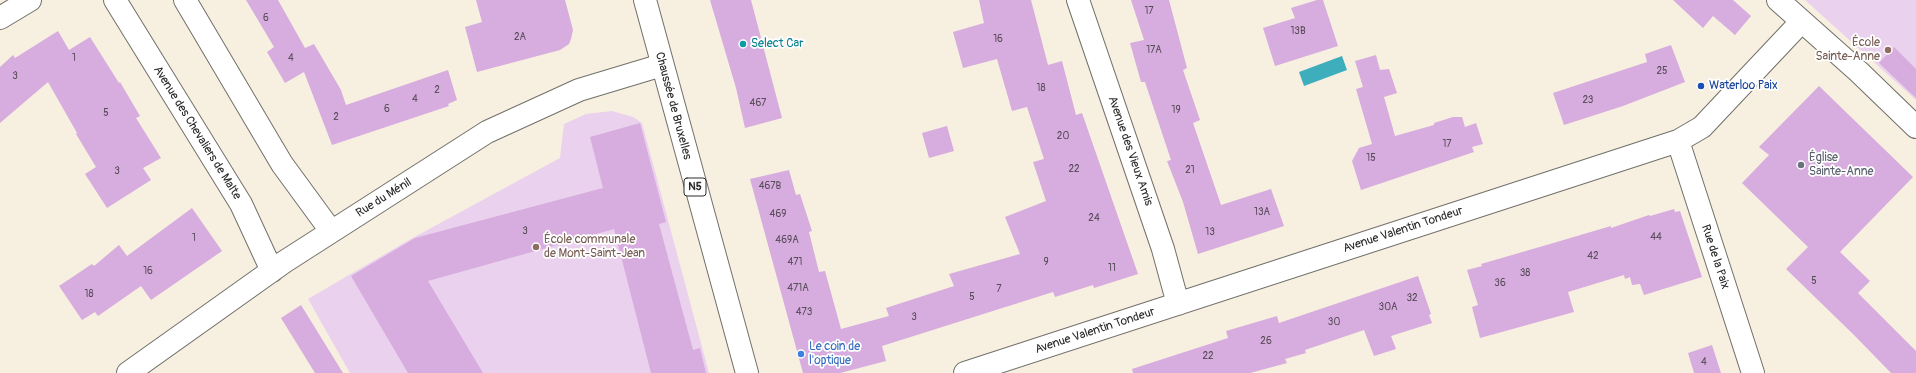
<!DOCTYPE html>
<meta charset="utf-8">
<style>
body{margin:0}
canvas{display:block;background:#f7efe0}
</style>
<canvas width="1916" height="373"></canvas>
<script>
const ctx = document.querySelector('canvas').getContext('2d');
ctx.lineJoin = 'round';
function paint(path, color) {
  ctx.fillStyle = color;
  ctx.fill(path, 'evenodd');
}
function stroke(path, color, width, dash) {
  ctx.strokeStyle = color;
  ctx.lineWidth = width;
  ctx.lineCap = dash ? 'butt' : 'round';
  ctx.setLineDash(dash || []);
  ctx.stroke(path);
}
function write(font, color, halo, rows, align = 'center') {
  ctx.font = font + ' Pangolin,sans-serif';
  ctx.lineWidth = 3.5;
  ctx.setLineDash([]);
  ctx.textBaseline = 'middle';
  ctx.strokeStyle = halo;
  ctx.fillStyle = color;
  for (const [text, x, y, turn = 0] of rows) {
    ctx.save();
    ctx.translate(x, y);
    ctx.rotate((+turn || 0) * Math.PI / 180);
    ctx.textAlign = isNaN(turn) ? turn : align;
    if (halo) ctx.strokeText(text, 0, 0);
    ctx.fillText(text, 0, 0);
    ctx.restore();
  }
}
paint(new Path2D(`
 M1805 0H1916V100Z
 M612 111 633 117 642 123 709 373H350L308 299 409 240 560 158 564 124 586 114Z`), '#ead1ed');
paint(new Path2D(`
 M1342 56 1347 70 1304 86 1299 72Z`), '#3eadbc');
paint(new Path2D(`
 M246 0H278L305 48 314 44 341 90 346 105 448 70 457 100 448 104 449 106 332 145 304 72 285 83 267 52 274 47Z
 M476 0H565L573 30 571 39 569 44 560 50 477 72 465 27 482 22Z
 M710 0H751L782 118 745 128 736 88Z
 M979 0H1031L1048 65 1062 61 1076 115 1082 113 1138 274 1094 288 1093 285 1055 297 1053 292 882 346 886 361 840 373H803L750 179 789 170 796 195 800 194 812 231 809 232 819 272 825 271 841 329 889 316 886 308 954 286 949 274 1020 254 1005 217 1046 201 1033 162 1044 159 1027 107 1012 111 997 59 963 68 953 32 984 23Z
 M1131 0H1169L1187 68 1183 70 1200 120 1193 123 1221 205 1271 189 1284 226 1198 254 1183 202 1167 161 1171 160 1145 82H1141L1130 43 1144 40Z
 M1317 0H1323L1338 46 1275 66 1263 28 1295 18 1291 8Z
 M1673 0H1733L1751 16 1735 35 1713 16 1703 28Z
 M58 31 69 50 90 37 119 83 120 82 140 116 136 118 161 158 143 168 151 180 107 208 85 174 96 167 76 134 77 133 48 82 0 123V67L13 55 15 58Z
 M1671 45 1685 82 1623 106 1564 125 1553 93 1647 62 1645 54Z
 M1894 47 1916 69V98L1879 63Z
 M1376 55 1380 70 1389 69 1397 93 1384 97 1395 136 1434 125V123L1453 117H1462L1465 127 1476 123 1483 144 1472 147 1474 152 1361 190 1352 161 1359 148 1372 144 1356 89 1363 87 1355 61Z
 M1819 86 1913 177 1840 252 1870 281 1858 293 1916 351V373H1891L1854 335 1786 269 1808 247 1742 183 1769 155 1759 147Z
 M640 123 666 222 659 224 693 350 700 348 706 373H651L614 229 428 281 483 373H408L351 276 415 238 603 188 590 137Z
 M947 126 954 151 929 158 922 133Z
 M192 208 222 251 151 300 141 286 98 316 95 312 82 320 59 286 92 264 94 266 119 245 127 256Z
 M1674 209 1675 212 1680 211 1702 277 1644 295 1640 284 1632 285 1630 277 1625 279 1624 275 1568 292 1574 312 1480 338 1472 307 1478 305 1467 270 1482 266 1481 264 1550 244 1611 226V228L1649 215 1650 216Z
 M1418 276 1431 314 1429 315 1432 323 1391 336 1396 349 1374 356 1364 330 1305 350 1306 353 1285 359 1287 363 1250 373H1133L1132 369 1228 338 1226 331 1277 316 1279 323Z
 M301 305 343 373H315L281 318Z
 M1712 345 1721 373H1694L1688 353Z`), '#d7acde');
const minor = new Path2D(`
 M115 0 241 204 272 271
 M185 0 282 164 331 231
 M1078 0 1163 249 1178 304
 M1778 0 1859 72 1916 127
 M0 18 30 0
 M1678 141 1753 373
 M128 373 284 262 487 132 579 90 662 65
 M965 373 1678 141 1702 127 1801 22`);
const primary = new Path2D(`
 M645 0 747 373`);
stroke(minor, '#72706a', 24);
stroke(primary, '#72706a', 24);
stroke(minor, '#fff', 22);
stroke(primary, '#fff', 22);
for (const [x, y, r, color] of [
 [743,44,4,"#0f9aa8"],
 [1888,50,4,"#8d6e63"],
 [1701,86,4,"#1a4fb4"],
 [1801,165,4,"#6b7280"],
 [536,247,4,"#8d6e63"],
 [801,354,4,"#3f7fe0"]
]) {
  const dot = new Path2D();
  dot.arc(x, y, r, 0, 2 * Math.PI);
  ctx.fillStyle = color;
  ctx.fill(dot);
  stroke(dot, '#fff', 1.5);
}
write('10px', '#564b58', null, [
 ["17",1149,11],
 ["6",266,18],
 ["13B",1298,31],
 ["2A",520,37],
 ["16",998,39],
 ["17A",1154,50],
 ["1",74,58],
 ["4",291,58],
 ["25",1662,71],
 ["3",15,76],
 ["18",1041,88],
 ["2",437,90],
 ["4",415,99],
 ["23",1588,100],
 ["467",758,103],
 ["6",387,109],
 ["19",1176,110],
 ["5",106,113],
 ["2",336,117],
 ["20",1063,136],
 ["17",1447,144],
 ["15",1371,158],
 ["22",1074,169],
 ["21",1190,170],
 ["3",117,171],
 ["467B",770,186],
 ["13A",1262,212],
 ["469",778,214],
 ["24",1094,218],
 ["3",525,231],
 ["13",1210,232],
 ["44",1656,237],
 ["1",194,238],
 ["469A",787,240],
 ["42",1593,256],
 ["471",795,262],
 ["9",1046,262],
 ["11",1112,268],
 ["16",148,271],
 ["38",1525,273],
 ["5",1814,281],
 ["36",1500,283],
 ["471A",798,288],
 ["7",999,289],
 ["18",89,294],
 ["5",972,297],
 ["32",1412,298],
 ["30A",1388,307],
 ["473",804,312],
 ["3",914,317],
 ["30",1334,322],
 ["26",1266,341],
 ["22",1208,356],
 ["4",1704,362]
]);
for (const [x, y, w] of [
 [695,187,22]
]) {
  const box = new Path2D();
  box.roundRect(x - w / 2, y - 9, w, 18, 3);
  ctx.fillStyle = '#fff';
  ctx.fill(box);
  stroke(box, '#2b2b2b', 1);
}
write('bold 11px', '#2b2b2b', null, [
 ["N5",695,187]
]);
write('12px', '#785e54', '#fff', [
 ["École",1880,43],
 ["Sainte-Anne",1880,57],
 ["École communale",544,240,"left"],
 ["de Mont-Saint-Jean",544,254,"left"]
], 'right');
write('12px', '#0d838f', '#fff', [
 ["Select Car",751,44]
], 'left');
write('12px', '#164399', '#fff', [
 ["Waterloo Paix",1709,86]
], 'left');
write('12px', '#2b2b2b', '#fff', [
 ["Chaussée de Bruxelles",673,106,75],
 ["Avenue des Chevaliers de Malte",197,133,58],
 ["Avenue des Vieux Amis",1130,151,71],
 ["Rue du Ménil",384,198,-32],
 ["Avenue Valentin Tondeur",1403,230,-18],
 ["Rue de la Paix",1715,257,72],
 ["Avenue Valentin Tondeur",1095,331,-18]
]);
write('12px', '#5b616d', '#fff', [
 ["Église",1809,158],
 ["Sainte-Anne",1809,172]
], 'left');
write('12px', '#366cbe', '#fff', [
 ["Le coin de",809,347],
 ["l'optique",809,361]
], 'left');
</script>
